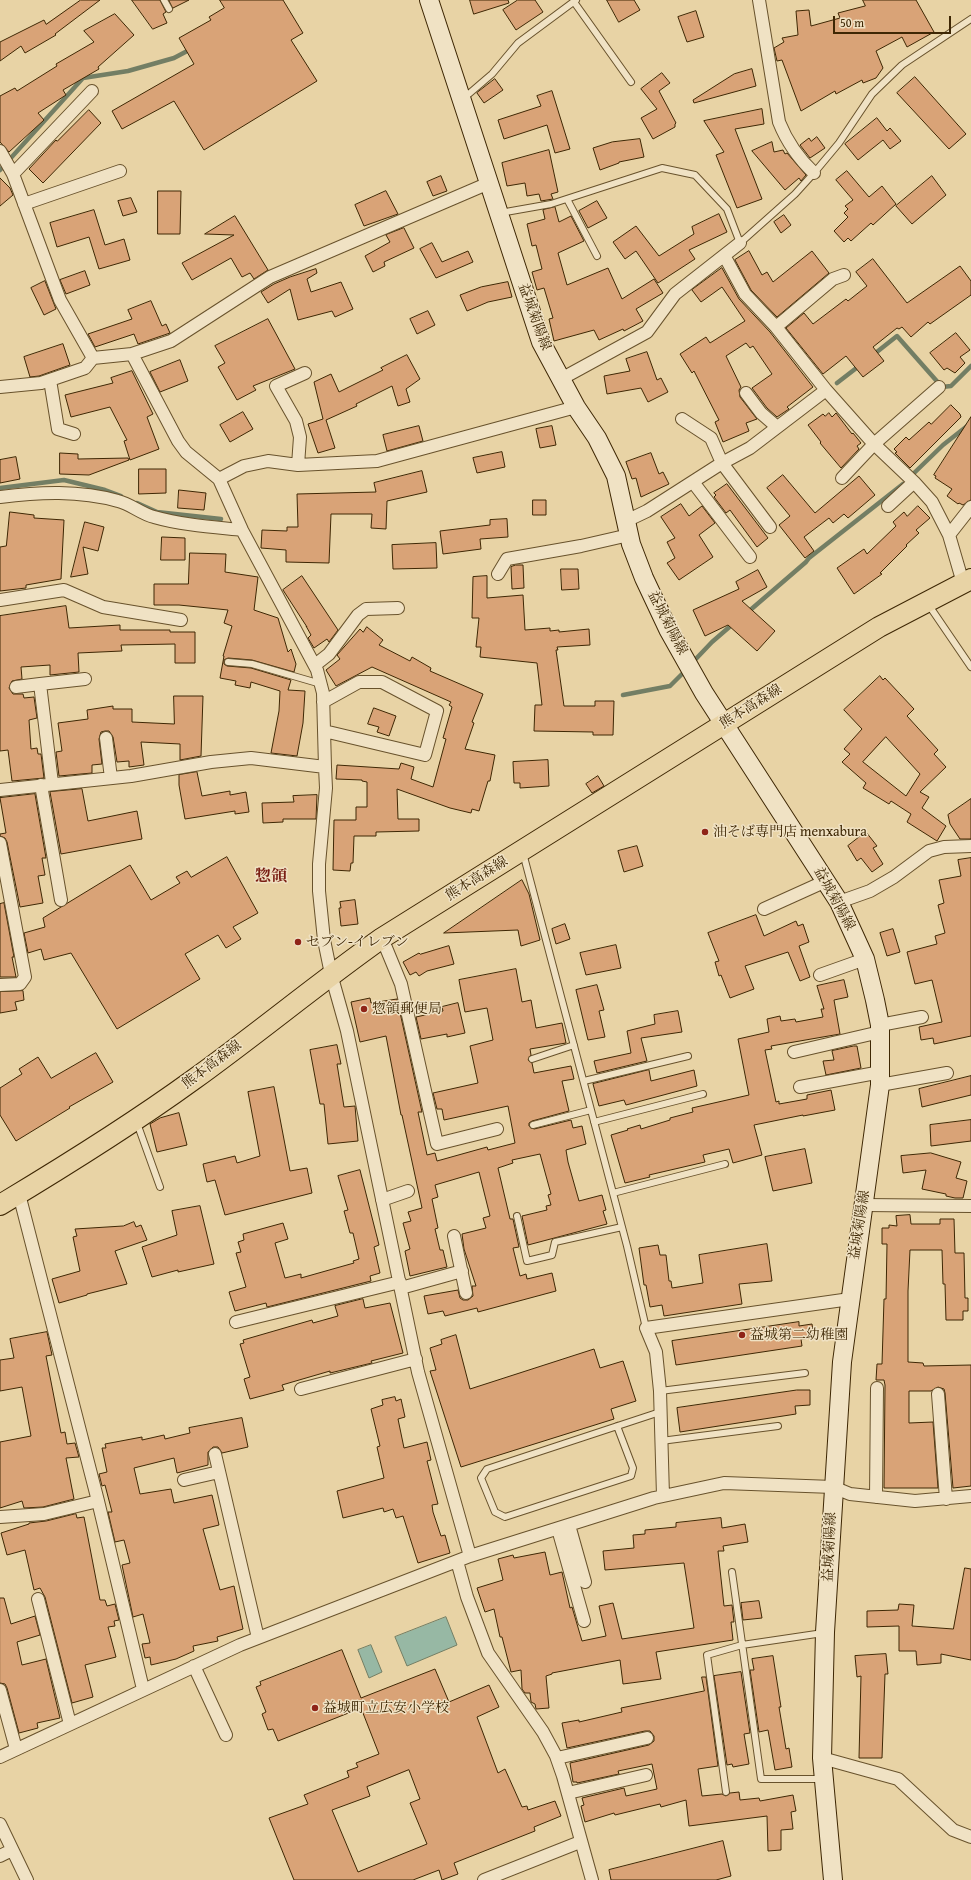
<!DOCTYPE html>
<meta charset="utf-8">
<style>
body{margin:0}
#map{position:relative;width:971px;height:1880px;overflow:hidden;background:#e8d3a5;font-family:"Gentium Book Plus",serif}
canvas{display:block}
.scale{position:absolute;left:833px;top:16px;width:118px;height:18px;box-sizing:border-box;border:2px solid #3e2704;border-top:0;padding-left:5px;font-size:12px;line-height:14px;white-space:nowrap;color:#3e2704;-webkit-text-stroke:3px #f0e2c4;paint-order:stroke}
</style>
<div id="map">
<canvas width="971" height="1880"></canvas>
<div class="scale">50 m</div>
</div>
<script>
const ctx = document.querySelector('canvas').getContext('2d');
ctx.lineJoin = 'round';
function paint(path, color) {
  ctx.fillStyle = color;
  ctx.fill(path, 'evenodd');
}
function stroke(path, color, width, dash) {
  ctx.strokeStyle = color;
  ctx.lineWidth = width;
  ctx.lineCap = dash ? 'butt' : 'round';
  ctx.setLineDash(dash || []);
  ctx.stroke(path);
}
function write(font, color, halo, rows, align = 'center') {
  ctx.font = font + ' "Gentium Book Plus","Noto Serif JP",serif';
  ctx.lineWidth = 3;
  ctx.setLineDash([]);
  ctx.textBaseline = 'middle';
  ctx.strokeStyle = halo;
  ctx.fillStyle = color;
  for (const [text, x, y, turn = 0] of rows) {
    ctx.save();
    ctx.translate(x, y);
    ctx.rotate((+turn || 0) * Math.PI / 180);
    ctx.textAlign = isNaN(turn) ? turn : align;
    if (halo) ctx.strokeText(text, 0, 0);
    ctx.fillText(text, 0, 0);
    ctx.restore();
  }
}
const water = new Path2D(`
 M446 1617 457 1645 407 1666 395 1637Z
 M371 1645 382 1672 369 1678 358 1650Z`);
paint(water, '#97b8a4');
stroke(water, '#737e64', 1);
stroke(new Path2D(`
 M0 170 83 78 128 71 174 58 191 49
 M873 355 897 336 942 387 951 386 971 366
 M837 383 859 366
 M911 476 943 445 971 423
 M0 488 64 480 105 490 121 496
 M137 503 157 512 221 519
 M748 612 806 562 809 558 903 484
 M692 663 712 642 734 623
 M623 695 670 686 687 669`), '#737e64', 4.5);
const building = new Path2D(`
 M81 0H100L55 34 56 35 25 53 21 46 0 61V42L44 20 46 24Z
 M132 0H160L166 12 163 14 167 23 153 29Z
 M169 0H189L173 8Z
 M220 0H283L303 33 291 40 317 81 204 150 174 101 122 129 112 111 194 64 179 38 211 20 209 17 224 8Z
 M470 0H508L509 3 474 14Z
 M518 0H535L543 12 516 30 503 10Z
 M607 0H634L640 10 619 22Z
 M863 0H916L934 32 907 47 902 37 876 51 883 68 876 78 863 83 862 80 836 94 835 91 801 111 782 60 777 61 774 48 784 42 782 38 798 35 796 11 809 10 811 26 840 18 838 13 865 6Z
 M696 11 704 37 687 42 678 17Z
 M115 14 134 35 98 67 99 69 63 90 66 95 38 113 44 120 9 152 0 142V96L15 88 17 91 57 66 56 64 94 42 84 31Z
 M752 69 756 86 694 103 693 100 734 74Z
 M662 73 670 83 659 91 676 123 675 124V127L653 139 641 118 657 109 641 89Z
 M915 77 966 134 949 149 897 93Z
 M495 79 503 90 484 103 477 93Z
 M552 91 570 149 555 153 547 125 504 139 498 120 541 106 537 96Z
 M762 109 764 124 735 129 762 199 737 208 716 155 724 152 704 121Z
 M89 110 101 123 43 183 29 169 56 140 57 141Z
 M877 118 887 131 890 128 901 141 890 149 883 140 858 160 845 144Z
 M817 137 825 148 810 158 800 145 809 138 811 141Z
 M640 139 644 157 619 162V163L600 170 593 148 612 142Z
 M772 142 774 152 783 150 785 154 787 153 806 175 801 181 799 178 785 190 752 151Z
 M549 150 558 192 551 194 553 199 541 201 539 194 527 196 525 183 507 186 502 163Z
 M847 171 869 197 882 186 896 204 873 225 871 223 851 241 848 238 844 242 834 231 848 217 844 213 848 209 845 206 853 200 836 180Z
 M441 176 447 191 433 196 427 182Z
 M932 176 946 195 912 224 896 206Z
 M0 178 10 188 13 195 0 206Z
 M158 191H181L180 234H158Z
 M386 191 398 214 364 226 355 205Z
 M131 198 137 212 123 216 118 201Z
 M597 201 607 218 588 228 579 211Z
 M555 207 559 222 571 216 584 241 558 253 567 285 608 268 622 299 654 279 663 293 636 309 643 321 624 331 623 329 599 340 594 330 554 341 549 319 553 318 544 288 537 290 532 272 542 269 536 245 532 246 527 224 545 219 543 210Z
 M94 210 105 245 124 239 130 260 99 269 89 237 57 247 50 223Z
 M719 214 727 232 689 250 695 259 658 283 636 251 625 259 613 242 636 226 659 256 694 234 692 227Z
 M784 215 791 225 781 233 774 222Z
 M235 216 268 270 254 279 250 273 242 277 231 258 192 280 182 263 234 235 205 234Z
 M404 228 414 248 384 262 385 266 373 272 365 256 390 242 386 235Z
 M432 243 442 262 468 251 473 262 436 278 420 249Z
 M749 251 762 275 767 272 773 282 812 251 829 273 777 317 751 290 735 260Z
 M873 259 907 303 960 266 971 281V295L930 324 928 322 911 337 902 327 899 329 897 328 873 347 884 361 863 377 846 356 823 374 786 328 804 313 813 324 846 299 848 301 867 286 856 272Z
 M722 268 739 299 770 332 813 387 787 407 789 409 777 417 767 408 752 388 772 374 753 346 750 348 746 343 726 356 741 387 739 390 740 397 757 419 746 423 749 431 723 442 715 422 719 420 694 371 692 373 680 354 706 337 710 343 745 321 722 287 701 302 692 290Z
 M316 269 317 273 307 279 311 292 341 282 353 309 335 317 332 311 298 320 290 289 268 303 261 292 274 284 290 277Z
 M85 271 90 285 66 294 60 280Z
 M45 281 56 309 44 315 31 288Z
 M508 282 512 297 488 302 467 311 460 295 481 287Z
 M151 301 162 326 166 324 170 333 138 344 134 334 95 347 88 334 132 319 128 310Z
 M428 311 435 325 417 334 410 319Z
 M268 319 295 369 253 386 256 390 237 400 218 367 225 363 215 346Z
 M956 333 970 350 960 357 965 363 955 373 947 368 944 370 930 353Z
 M63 344 70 365 39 376 30 377 24 357Z
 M647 352 657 380 661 378 668 392 648 402 641 388 607 394 604 376 630 371 626 359Z
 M407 355 420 379 406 389 410 402 398 406 392 386 356 404 357 406 326 420 335 448 318 453 308 424 323 419 314 382 331 374 339 392 383 370 381 368Z
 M180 360 188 381 160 392 150 372Z
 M132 371 153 414 147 417 159 449 130 460 124 441 127 440 110 407 71 417 65 395 113 383 111 378Z
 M951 405 960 414 961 417 910 468 895 453 897 452 894 449 906 437 909 440 929 422 931 424Z
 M243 412 253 429 230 442 220 425Z
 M829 413 832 417 836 413 852 434 853 433 861 443 857 446 859 449 841 468 820 443 821 442 808 425 823 414 825 416Z
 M971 417V500L963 505 959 503 958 504 947 496 952 489 935 478 936 476 934 475Z
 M419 426 423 441 387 451 383 435Z
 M552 426 556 445 540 448 536 429Z
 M502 452 505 467 477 473 473 458Z
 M60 453 78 454V459L128 458 129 460 89 475 60 474Z
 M651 453 659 474 663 472 669 484 641 497 636 478 632 479 626 462Z
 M16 457 20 479 0 483V460Z
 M139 469H166V493L139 494Z
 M422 471 427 492 387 501 386 529 371 528 372 514H331L329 563 286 562V550L261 548 262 530 287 531V527H298L297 494 376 492 374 483Z
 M783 475 815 513 859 476 875 495 848 518 844 514 833 523 829 518 804 537 814 551 805 558 779 525 790 516 767 488Z
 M727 484 768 538 757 547 730 510 726 513 714 497 716 495 714 493Z
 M179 490 206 493 204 510 178 508Z
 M533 500H546V515H533Z
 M681 504 689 516 702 506 715 523 699 535 713 557 679 580 667 563 675 558 667 542 675 538 661 517Z
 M918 506 930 518 916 530 919 533 906 545 907 546 880 573 882 574 854 594 837 568 864 549 867 554 896 526 893 522 904 512 907 516Z
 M10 512 34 515V518L64 520 61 579 26 585V588L0 591V547L6 546Z
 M507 519 508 537 480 539 481 549 443 554 440 531 490 525V520Z
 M85 522 104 527 98 551 83 547 88 574 71 577Z
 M162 537 185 538V560H161Z
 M436 543 437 568 393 569 392 545Z
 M190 553 226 554 225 572 258 577 254 610 278 618 288 652 291 649 296 664 294 672 252 660 228 658 224 660V664L227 666 251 668 291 680 288 690 305 691 303 723 297 756 271 753 279 711 280 691 251 682 250 688 235 685 236 681 220 678 224 656H223L232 626 224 623 228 610 179 605H154V584H188Z
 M516 565H523L524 588 512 589 511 567Z
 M561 569H578L579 589 562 590Z
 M758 570 767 587 742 601 775 631 757 651 728 625 705 636 693 610 739 589 736 582Z
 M302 576 338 630 329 642 327 639 314 648 308 638 311 635 306 626 307 627 283 590Z
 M487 576V598L523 595 525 630 550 628V631L559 630V632L589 629 590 645 557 647 558 650H556L564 706H595V701H614L613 735H593V732L534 731 535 705H542L537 663 480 657 481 647H476L479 618H472L473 577Z
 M66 606 69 628 120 625V630H170V632H195V663H175V644L121 645 122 651 78 653 79 672 50 675V665L21 667 22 679 12 681 9 688 13 694H23L24 698 34 697 37 718 29 720 31 749 37 748 38 754H41L44 778 12 781 8 750 0 751V616Z
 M367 627 383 640 379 645 410 661 412 657 431 668 430 671 483 694 472 722 474 723 465 749 495 755 490 781H488L479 811 472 809 471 813 450 808 397 789 398 819H419V831L376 832V836H354L353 863H351L350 871 333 870 334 820H356V807H367V782L362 781V780L336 779 337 765 399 769 401 763 414 767 411 779 433 787 446 739 443 738 452 707 449 705 451 702 372 667 336 686 326 670 340 659 337 655 360 629 363 632Z
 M880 676 883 680 885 678 914 709 907 716 938 750 934 754 946 767 920 792 929 797 922 808 946 826 937 841 907 822 911 814 891 801 889 804 863 788 866 783 842 762 850 754 844 749 862 729 844 710ZM886 737 920 774 906 796 863 762Z
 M174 696H203L201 756 180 760V744L141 742 144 765 129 767V761L117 762 113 737 109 731H105L101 732 99 739 102 764 92 765V773L59 776 56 752 62 751 58 723 88 719 87 710 113 706V709H132V722L174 724Z
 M374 708 396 716 389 736 377 732 379 727 368 724Z
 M548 760 549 786 520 788V783H514L513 762Z
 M197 772 202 796 230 791V795L246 792 249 812 235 814V811L185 819 179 785V775Z
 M598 776 604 786 592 793 586 784Z
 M82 789 88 821 137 811 142 839 61 854 50 792Z
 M35 794 46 858H42L45 875 38 876 43 903 20 907 7 842 5 838 0 836V834L6 833 0 798Z
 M317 795 316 819H283V822L263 823 262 803 294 802 293 796Z
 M971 799V839H960L950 824 948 815Z
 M866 832 877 846 873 848 883 864 872 872 861 858 857 861 848 846Z
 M637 846 643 866 624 872 618 851Z
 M227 857 258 913 233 927 241 939 226 948 218 935 185 954 200 979 117 1029 71 953 44 960 41 949 28 953 24 933 45 927 43 918 130 865 151 900 180 883 176 877 187 871 191 877Z
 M971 858V1036L934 1044 933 1038 921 1040 919 1027 942 1022 932 980 915 984 907 952 937 944 935 936 945 933 938 905 944 903 939 880 961 876 958 860Z
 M522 880 529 894 540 940 521 946 518 930 444 933Z
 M355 900 358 924 341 926 339 908H341L340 902Z
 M4 903 14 957H12L16 977H0V904Z
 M756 915 764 936 796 921 798 926 803 924 809 942 799 946 810 977 800 981 788 952 745 966 754 989 730 998 721 975 719 976 715 962 719 961 708 933Z
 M565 924 570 939 556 944 552 929Z
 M893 929 900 952 887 956 880 933Z
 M616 945 621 968 586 975 580 953Z
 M449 946 454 964 427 971 419 976 416 972 410 975 403 962 419 953 420 954Z
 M516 969 522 1002 531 1000 536 1028 562 1023 566 1043 530 1049 531 1055 528 1060 532 1063 534 1073 571 1066 574 1079 562 1081 569 1111 532 1121 529 1123V1126L534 1129 571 1120 573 1128 582 1126 586 1144 566 1150 568 1162 579 1201 602 1195 606 1210 603 1211 607 1224 528 1245 522 1216 547 1210 546 1206 551 1205 548 1195 551 1194 540 1154 512 1160 513 1163 498 1168 510 1219H513L519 1247 513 1248 520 1276 526 1274 527 1279 552 1273 556 1291 478 1312 477 1308 445 1316 443 1311 428 1314 424 1296 458 1290 460 1298 463 1300H468L473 1296 472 1286H476L464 1249 462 1234 486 1228 483 1218 490 1216 479 1172 435 1185 438 1197 432 1199 438 1228 435 1229 440 1250H443L447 1267 410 1276 405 1251 410 1249 403 1223 411 1221 408 1212 422 1208 402 1115H401L386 1036 360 1042 351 1002 370 998 371 1003 397 999 422 1112H418L427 1155 435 1153 437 1161 487 1147 488 1150 515 1143 508 1106 444 1120 442 1109H437L433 1093 478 1083 470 1046 493 1040 487 1008 465 1012 459 980Z
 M844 980 848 997 834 1000 840 1034 771 1046 772 1049 765 1050 776 1102 779 1101V1104L807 1099V1095L831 1090 835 1110 803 1116V1115L754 1125 762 1155 733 1163 729 1149 703 1155 705 1162 649 1175 650 1177 625 1183 611 1135 628 1130 627 1129 640 1125 641 1129 670 1120V1118L693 1112 692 1108 749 1095 738 1039 769 1032 767 1019 780 1016 781 1021 795 1019 796 1022 823 1017 821 1009H824L817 986Z
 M597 985 604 1010 599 1011 605 1037 588 1040 576 990Z
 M23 991 24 1000 15 1002 17 1010 0 1013V992Z
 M458 1003 465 1033 447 1037V1034L421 1039 416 1017 443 1011 442 1007Z
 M678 1011 682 1032 641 1038 647 1061 597 1073 594 1061 631 1053 627 1031 655 1024 654 1015Z
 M337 1045 341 1064H337L344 1107 355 1106 358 1141 328 1144 324 1104H320L310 1050Z
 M854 1046H857L861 1068 826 1075 823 1061 834 1060 832 1051Z
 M96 1053 113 1082 69 1107 70 1108 16 1141 0 1115V1088L22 1074 19 1069 38 1057 51 1078Z
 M649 1070 651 1081 694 1070 697 1086 626 1105 624 1100 599 1106 593 1084Z
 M971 1076V1095L922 1107 919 1089Z
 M274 1087 290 1171 307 1168 312 1193 225 1215 215 1180 207 1182 203 1164 235 1156 237 1163 260 1156 248 1092Z
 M179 1113 187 1145 157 1152 150 1124 160 1118Z
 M971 1120V1141L931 1146 930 1125Z
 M805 1149 812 1183 773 1191 765 1157Z
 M931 1153 961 1162 956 1178 967 1181 963 1198H955L946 1196V1194L922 1189 926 1170 903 1173 901 1156Z
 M360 1170 379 1245 374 1247 380 1273 370 1276 371 1281 267 1307 266 1303 235 1311 229 1292 246 1287 236 1253 241 1252 238 1242 244 1240 243 1234 283 1223 288 1239 275 1243 285 1278 301 1274V1278L354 1263 353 1261 359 1259 353 1233H350L344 1211 348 1210 338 1176Z
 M200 1206 214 1264 178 1272V1270L152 1277 142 1247 177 1235 172 1211Z
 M910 1215 911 1224H940V1219H954L955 1253H964L965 1298H968V1311H963V1320H946L945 1284H943L942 1250H910L908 1291V1362L923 1363 924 1366 971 1365V1486L953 1488 945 1393 944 1389 938 1387 931 1391H909V1423L933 1422 938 1488H884L885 1385 884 1380H876L877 1364H882L884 1299H886L887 1244H882V1228H889V1225L897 1226 896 1216Z
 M134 1222 136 1227 141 1225 147 1240 115 1251 127 1284 87 1294V1295L59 1303 52 1279 80 1271 73 1237 77 1236 75 1229 123 1226Z
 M767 1244 772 1281 739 1284 742 1304 664 1316 662 1305 650 1307 646 1285H644L639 1248 658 1245 660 1255H666L669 1281H671L672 1288 703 1283 699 1255Z
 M363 1299 365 1308 390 1303 403 1353 371 1361 372 1363 330 1373V1371L282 1385 284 1390 250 1399 244 1379 250 1377 240 1344 244 1343 243 1340 312 1320 313 1323 338 1316 335 1306Z
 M799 1322V1326L812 1324 814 1338 801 1339 802 1346 676 1365 672 1341Z
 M47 1332 52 1355 46 1356 61 1433 65 1432 67 1444 75 1443 79 1457 66 1458 74 1499 43 1507 24 1508 22 1501 0 1508V1442L31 1436 22 1387 0 1391V1360L14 1358 10 1339Z
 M456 1335 470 1389 594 1349 600 1368 623 1361 636 1401 611 1409 614 1419 461 1467 430 1371 436 1370 430 1348 442 1344 441 1340Z
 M797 1390H810V1405L795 1406 796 1414 680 1432 677 1408Z
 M395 1397 396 1401 401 1399 405 1417 398 1419 404 1448 427 1442 431 1460 427 1461 438 1504 432 1505 433 1512 441 1536 445 1535 450 1553 418 1563 403 1516 396 1518 393 1509 384 1512 383 1508 343 1518 337 1491 384 1478 377 1447 380 1446 371 1409 383 1405 382 1400Z
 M242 1418 248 1447 222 1453 218 1447H213L208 1452V1465L177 1473 174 1458 134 1468 140 1494 171 1489 174 1503 212 1495 219 1525 203 1529 220 1590 234 1586 243 1629 217 1637 218 1641 193 1646 194 1651 176 1659 151 1665 150 1657 145 1658 142 1644 150 1643 143 1614 133 1617 122 1565 130 1563 124 1540 115 1542 108 1512H112L105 1485 102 1486 99 1474 107 1472 102 1448H106L105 1444 142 1437V1440L164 1435 165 1439 190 1433 189 1428Z
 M76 1514 77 1518 84 1517 100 1600H105L107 1606 115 1604 119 1620 114 1621 115 1626 108 1627 116 1657 85 1665 93 1697 72 1703 45 1597 40 1588 34 1590 25 1550 7 1555 1 1533 29 1524V1523L46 1521Z
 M721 1518 722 1528 745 1524 748 1542 723 1546 724 1551H718L724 1606 732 1605 734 1622H731L733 1640 656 1652 661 1679 623 1684 620 1660 552 1673V1674L546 1676 549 1708 536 1709 535 1704 531 1702 530 1693H525L522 1689 521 1670 511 1672 502 1637H500L494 1609 485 1612 477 1588 503 1580 498 1559 513 1555 514 1558 545 1552 550 1575 562 1572 570 1608 572 1607 582 1641 606 1636 599 1606 613 1603 622 1639 694 1628 684 1563 605 1570 603 1551 634 1548 633 1535 645 1534V1530L676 1527V1523Z
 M965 1568 971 1569V1660L941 1654V1663L917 1665 916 1651H899V1626L867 1627V1611L898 1610 899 1604 914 1605 912 1626 953 1629Z
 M0 1598H4L11 1624 35 1616 40 1635 17 1642 22 1665 46 1659 60 1718 37 1723 38 1728 19 1733 7 1688 5 1684 0 1683Z
 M759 1601 762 1618 743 1620 741 1603Z
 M342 1650 361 1698 435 1669 449 1702 489 1685 499 1707 477 1717 498 1773 505 1769 522 1807 527 1806 528 1810 555 1801 561 1816 534 1827 535 1831 454 1863 458 1874 442 1880 439 1870 413 1880H294L269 1818 308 1804 304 1795 349 1777 347 1771 358 1767 356 1763 379 1754 361 1708 278 1741 273 1729 268 1730 262 1714 266 1712 256 1687 261 1685 260 1682ZM409 1770 420 1799 410 1803 427 1844 358 1872 332 1810 370 1796 367 1787Z
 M886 1654 888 1674H885L882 1758H859L861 1676 857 1677 855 1656Z
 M773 1656 781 1707H779L786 1749 789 1748 792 1767 775 1770 768 1730 759 1732 750 1670H754L752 1659Z
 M741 1672 750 1733 744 1734 749 1764 733 1767 732 1764 727 1765 714 1676Z
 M702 1677H706L718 1766 698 1769 702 1796 722 1794 726 1796 730 1793 739 1792 740 1800 759 1798 760 1801 793 1795 796 1811 791 1812 793 1829 781 1830V1850L768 1851 767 1816 689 1826 686 1800 661 1807 660 1804 615 1815 614 1813 585 1822 581 1806 584 1805 582 1798 624 1788 626 1796 657 1789 652 1764 618 1771 619 1774 577 1783V1782H573L570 1763 649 1745 654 1741V1736L650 1731H645L567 1748 562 1723 579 1720V1722L622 1712 621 1708 704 1691Z
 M723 1841 731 1876 716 1880H611L609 1870Z`);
paint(building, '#d9a377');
stroke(building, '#3e2704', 1);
const service = new Path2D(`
 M164 0 169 9
 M574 2 631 82
 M464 98 492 74 518 43 576 0
 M567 199 597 256
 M500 213 551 204 662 168 695 175 727 209 740 243 795 194 814 173 839 143 872 94 902 65 971 19
 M928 604 971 667
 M228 662 252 664 321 684
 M523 853 627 1246 646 1328
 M532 1059 574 1045
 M584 1081 688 1056
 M594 1122 703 1094
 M137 1123 160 1187
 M533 1125 591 1110
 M613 1193 725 1164
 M517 1216 527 1261 552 1255 555 1242 622 1227
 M660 1391 805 1373
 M617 1426 633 1468 631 1476 505 1517 495 1512 481 1478 487 1469 660 1412
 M661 1441 778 1426
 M732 1572 761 1779H822
 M726 1792 707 1655 742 1645 823 1633`);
const minor = new Path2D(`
 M759 0 779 122C787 142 798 158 814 173
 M0 151 13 174 60 300 93 358 132 354 171 341 270 277 489 183
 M13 174 92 91
 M24 204 120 171
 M725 257 745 294 776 327 826 390 874 444 914 482 932 502 949 535 963 583
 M776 327 833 279 844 275
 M132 354 178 441 186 452 219 479 242 530 317 670 323 693 325 767 326 788 319 864V891L324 940 331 974 347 1031 418 1372 470 1556
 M561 379 647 332 675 294 740 243
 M50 380 58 429 74 434
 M0 387 41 383 85 368 93 358
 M746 393 761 413 777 427
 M682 419 711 438 722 463 770 527
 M298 465 300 437 296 421 276 386 305 373
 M842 478 874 444 939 387
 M219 479 244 466 268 461 298 465 377 461 576 407
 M693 482 750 557
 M0 497C39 492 79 490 118 501 131 504 141 514 154 517 182 525 213 527 242 530
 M888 506 914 482
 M626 521 647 511 722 463 750 448 826 390
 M949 535 971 507
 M498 574 507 559 581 546 629 535
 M0 600 64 590 103 607 181 620
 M315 665 329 654 358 615 366 609 398 608
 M40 684 85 679
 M16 687 40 684 52 783
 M323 702 359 682H382L437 711 425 755 324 731
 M106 738 111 778
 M41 785 61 900
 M0 790 131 776 211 762 251 758 325 767
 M0 843 25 977 20 984 0 985
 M839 902 870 891 894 877 929 851 944 847 971 846
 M764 909 826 881
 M382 938 401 984 437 1144 497 1129
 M820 975 865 959
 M880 1025 922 1017
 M794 1052 880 1032
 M880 1085 947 1073
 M800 1087 881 1072
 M19 1194 98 1501 143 1689
 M382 1200 408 1191
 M864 1205 971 1206
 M454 1236 466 1293
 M401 1288 462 1271
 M236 1322 400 1282
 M301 1389 416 1359
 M938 1394 946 1499
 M215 1454 258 1638
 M184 1480 219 1472
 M663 1496 660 1391 656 1352 646 1328 850 1299
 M876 1497 877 1388
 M0 1517 44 1514 98 1501
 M569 1525 585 1582
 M558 1529 584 1621
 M457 1561 467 1597 488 1653 543 1732 556 1756 563 1776 592 1880
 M38 1599 70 1724
 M194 1666 226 1735
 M0 1690 16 1749
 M0 1757 240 1645 470 1556 654 1498 724 1483 833 1487 850 1494 915 1501 971 1496
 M557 1758 647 1738
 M822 1758 898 1779 953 1830 971 1837
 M568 1793 646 1775
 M0 1824 27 1880
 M0 1856 12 1850
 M484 1880 580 1842`);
const secondary = new Path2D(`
 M429 0 541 342 576 407 597 438 616 476 631 544 644 578 668 629 704 693 839 902 865 959 875 1000 880 1025V1085L842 1362 825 1632 822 1758 833 1880`);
const primary = new Path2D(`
 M0 1205C65 1166 131 1125 193 1080 257 1034 317 984 382 938L879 627 971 579`);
stroke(service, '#68522c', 8);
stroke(minor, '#68522c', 14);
stroke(secondary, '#3e2704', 20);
stroke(primary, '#3e2704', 22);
stroke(service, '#f0e2c4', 6);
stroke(minor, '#f0e2c4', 12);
stroke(secondary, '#f0e2c4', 18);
stroke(primary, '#e8d3a5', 20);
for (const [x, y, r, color] of [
 [705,832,4,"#8f2418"],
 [298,942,4,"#8f2418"],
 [364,1009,4,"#8f2418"],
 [742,1335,4,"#8f2418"],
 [315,1708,4,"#8f2418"]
]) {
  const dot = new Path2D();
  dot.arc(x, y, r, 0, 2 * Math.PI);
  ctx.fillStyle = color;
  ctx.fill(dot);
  stroke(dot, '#f0e2c4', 1.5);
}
write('14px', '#3e2704', '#f0e2c4', [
 ["益城菊陽線",534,317,70],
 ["益城菊陽線",667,623,63],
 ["熊本高森線",751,707,-32],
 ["熊本高森線",477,879,-32],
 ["益城菊陽線",834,899,61],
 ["熊本高森線",212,1065,-37],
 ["益城菊陽線",860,1225,-81],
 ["益城菊陽線",830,1547,-87]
]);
write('14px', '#3e2704', '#f0e2c4', [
 ["油そば専門店 menxabura",713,832],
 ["セブン-イレブン",306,942],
 ["惣領郵便局",372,1009],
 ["益城第二幼稚園",750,1335],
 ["益城町立広安小学校",323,1708]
], 'left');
write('bold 16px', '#7a1f14', '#f0e2c4', [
 ["惣領",271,877]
]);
</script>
